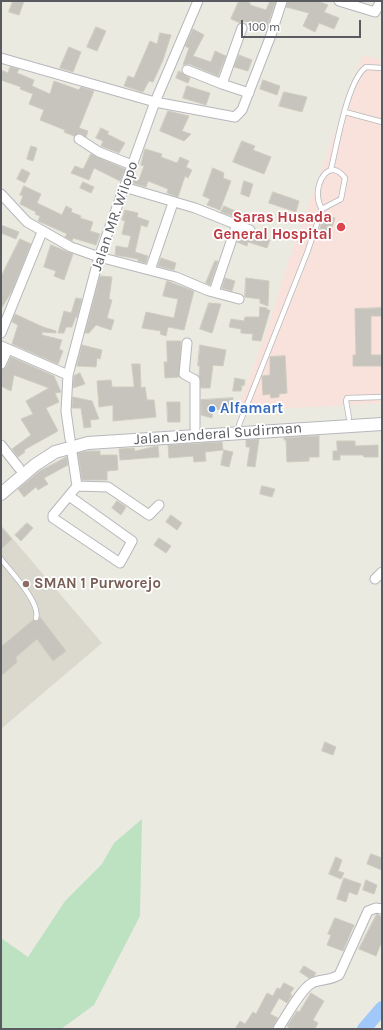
<!DOCTYPE html>
<style>
body{margin:0}
#map{position:relative;width:383px;height:1030px;overflow:hidden;background:#ebeae0;font-family:Karla,sans-serif}
canvas{display:block}
.frame{position:absolute;inset:0;border:2px solid #595b60;pointer-events:none}
.scale{position:absolute;left:241px;top:20px;width:120px;height:18px;box-sizing:border-box;border:2px solid #595b60;border-top:0;padding-left:5px;font-size:12px;line-height:14px;white-space:nowrap;color:#595b60;-webkit-text-stroke:3px #fff;paint-order:stroke}
</style>
<div id="map">
<canvas width="383" height="1030"></canvas>
<div class="frame"></div>
<div class="scale">100 m</div>
</div>
<script>
const ctx = document.querySelector('canvas').getContext('2d');
ctx.lineJoin = 'round';
function paint(path, color) {
  ctx.fillStyle = color;
  ctx.fill(path, 'evenodd');
}
function stroke(path, color, width, dash) {
  ctx.strokeStyle = color;
  ctx.lineWidth = width;
  ctx.lineCap = dash ? 'butt' : 'round';
  ctx.setLineDash(dash || []);
  ctx.stroke(path);
}
function write(font, color, halo, rows, align = 'center') {
  ctx.font = font + ' Karla,sans-serif';
  ctx.lineWidth = 3.5;
  ctx.setLineDash([]);
  ctx.textBaseline = 'middle';
  ctx.strokeStyle = halo;
  ctx.fillStyle = color;
  for (const [text, x, y, turn = 0] of rows) {
    ctx.save();
    ctx.translate(x, y);
    ctx.rotate((+turn || 0) * Math.PI / 180);
    ctx.textAlign = isNaN(turn) ? turn : align;
    if (halo) ctx.strokeText(text, 0, 0);
    ctx.fillText(text, 0, 0);
    ctx.restore();
  }
}
paint(new Path2D(`
 M1 525 102 643 1 729Z`), '#dbd9ce');
paint(new Path2D(`
 M363 55 382 60V403L237 411 268 328 288 262Z`), '#f9e2db');
paint(new Path2D(`
 M142 819 140 916 94 1005 61 1029H1V938L28 957 65 901 102 864 114 843Z`), '#bde2c2');
stroke(new Path2D(`
 M364 1029 382 1008`), '#a1c8fa', 14);
const building = new Path2D(`
 M13 1H24L19 15 9 12Z
 M239 1H246L250 3V5L266 10 270 1H276L267 27 243 21 240 23 231 19Z
 M288 1H318L328 5 324 12 339 18 334 29 319 23 315 32 303 26 309 13 286 7Z
 M96 27 106 31 97 51 87 47Z
 M193 29 204 35 193 56 211 62 215 51 226 56 218 76 189 64 183 65 189 48 185 46Z
 M160 33 171 35 163 60 153 82 149 81 143 92 124 86 128 76 134 78 150 41 157 44Z
 M69 47 81 52 73 72 60 68Z
 M239 55 252 60 248 71 234 67Z
 M10 67 19 69 17 73 34 80 32 86 50 94 54 81 79 90 81 87 94 91 79 128 88 131 86 137 80 133 74 136 64 132 65 130 40 120 44 110 29 104 33 94 20 89 21 87 1 80V70L8 73Z
 M179 71 190 78 188 83 176 78Z
 M263 80 280 86 277 95 260 89Z
 M187 86 210 93 206 105 183 98Z
 M284 92 307 97 302 112 279 106Z
 M168 111 189 116 182 131 191 134 184 141 160 131Z
 M101 128 109 132 107 134 125 143 119 153 101 146 103 141 96 138Z
 M242 141 255 146 253 150 271 157 264 174 233 162Z
 M31 146 37 148 33 161 27 159Z
 M145 149 162 154 161 157 177 163 180 157 189 161 186 167 192 170 188 178 185 176 178 197 167 193 168 189 148 181 146 187 132 183 134 179 139 180 144 166 141 165Z
 M91 154 125 169 120 181 94 168 89 180 71 173 75 166 83 169Z
 M213 168 224 173 223 178 231 181 220 210 207 205 210 199 203 196Z
 M22 169 30 173 25 183 17 179Z
 M244 181 253 184 249 197 241 194Z
 M83 182 94 187 91 193 80 188Z
 M24 186 41 194 37 203 62 215 66 206 72 209 71 212 81 216 80 218 93 222 90 231 100 234 96 245 73 238 72 241 65 237 67 234 63 232 38 221 40 216 35 214 36 212 20 204 23 196 20 195Z
 M273 192 299 201 296 212 269 203Z
 M224 206 242 214 240 219 221 212Z
 M125 210 138 213 137 217 149 221 147 227 141 225 135 252 148 256 146 263 138 261V259L115 255 116 246 128 248 131 236 122 234 125 221 122 220Z
 M324 215 335 218 329 236 319 233Z
 M1 225 19 232 16 239 1 233Z
 M240 233 270 240 267 248 248 242 247 246 237 242Z
 M20 239 31 244 12 291 1 309V277Z
 M51 245 73 254 64 280 54 276 56 271 44 267Z
 M161 258 176 263 174 270 158 266Z
 M215 261H218L210 285 206 283Z
 M100 276 112 277 109 299 112 300 107 318 114 320 111 330 96 325 89 333H85Z
 M225 278 235 281 232 291 222 288Z
 M246 278 269 281 268 306 260 303V299L245 297Z
 M167 281 194 291 184 330 168 327 166 336 160 334 161 331 142 328 146 312 174 318 178 299 163 296Z
 M76 298 82 299 77 318 76 316 72 327H66L64 333H58L64 311 71 313Z
 M209 303 221 304 212 333 200 329Z
 M260 307 267 308V310H270L261 341 252 340 253 334 241 333V329L229 327 231 319 244 321 245 317H259Z
 M382 308V316H371V355H382V366H353V355H356L355 309Z
 M15 314 43 327 56 331V333L42 332V335L62 340 59 349 63 351 58 364 12 344 18 325 12 322Z
 M167 341H181L179 377 165 378 164 362H167Z
 M82 345 102 350 100 359 97 358 96 367 77 366Z
 M200 345 226 350 223 366 213 365 210 388H201L199 376 200 366H198Z
 M285 356 287 393 279 394V397L271 398 270 394 263 395 262 378V376L270 375V357Z
 M11 357 54 376 61 392 55 393 59 402 46 408 58 431 24 450 25 452 18 457 12 449 31 435 21 419 33 414 26 401 49 388 14 375 11 391 1 386V370L6 367Z
 M132 364H140L141 388 145 387 147 400H154L156 417 113 421V405L99 407 97 381 111 380 112 387H134Z
 M80 373 85 384 73 388 74 376Z
 M235 378 245 380 244 386 242 385 241 391H233Z
 M73 397 92 401 99 419 90 420 91 427 84 428 81 408H72Z
 M233 398 232 411 213 409 212 418 201 415V400Z
 M167 402H180V422H168Z
 M319 436V457H309V461L287 462 286 440H284V438Z
 M259 439 255 467 247 466 250 447H246V440Z
 M337 441H355V446L378 445V457H364L363 455H340V460H333V451H337Z
 M222 442 223 450 205 452 206 461 194 462 193 456 169 458 168 445Z
 M158 446 159 457 120 460 119 449 134 448 135 451Z
 M224 450 233 452 229 467 221 465Z
 M90 451H100V455H117L118 470 107 471V480H82L78 453Z
 M67 457 68 465 44 478 48 484 38 490 36 487 24 497 18 489 40 471Z
 M262 486 275 489 272 497 260 494Z
 M117 501 126 507 121 515 112 508Z
 M171 515 182 523 177 530 166 522Z
 M27 523 33 528 21 541 15 535Z
 M1 527 12 539 1 549Z
 M159 538 171 546 166 553 154 545Z
 M40 617 66 651 53 661 37 639 16 657 17 662 1 676V647L33 620 38 621Z
 M325 742 336 747 333 755 322 751Z
 M371 854 382 858V870L367 864Z
 M336 857 342 860 338 871 344 873 341 879 329 874Z
 M344 878 361 884 357 895 349 892 346 902 337 899Z
 M366 880 377 885 374 894 363 890Z
 M377 914 382 917V941L376 956 359 949Z
 M335 918 354 925 343 951 327 945 331 935 328 934Z
 M304 966 316 973 314 976 309 978 300 972Z
 M284 983 294 988 290 994 292 995 287 1003 279 998 270 1014 278 1018 272 1029H235L240 1021 245 1024 253 1012 256 1014 267 993 273 996 277 988 280 989Z
 M311 993 324 1001 313 1020 318 1023 315 1029H288L289 1027 287 1026 297 1011 299 1012Z`);
paint(building, '#c6c4bd');
stroke(building, '#cfccbf', 1);
const lane = new Path2D(`
 M345 112 382 122
 M331 169C337 145 347 81 366 67L382 68
 M349 418 346 401 347 398 382 397
 M239 425 307 253 322 209 341 199 345 178C329 157 316 182 318 197 318 201 320 206 322 209
 M1 559C11 572 41 603 36 618`);
const street = new Path2D(`
 M339 1 375 12 381 1
 M1 58 155 102 235 117 242 110 271 35 282 1
 M187 70 222 84 242 28
 M222 84 249 93
 M79 139 99 152 132 165
 M124 187 195 208 250 230
 M1 194 27 222 71 247 99 257 176 277 209 291 239 299
 M150 270 173 203
 M214 292 237 224
 M1 333 42 232
 M187 343 184 374 195 380V428
 M1 346 68 375
 M1 364 8 349
 M70 439 66 411 68 375 99 257 155 102 198 1
 M1 445 19 468
 M77 486 108 487 149 515 159 505
 M69 496 132 541 120 563 53 518V515L77 486 71 446
 M375 579 382 572
 M278 1029C286 1017 301 989 312 983 320 979 329 981 339 975L368 911 376 908 382 909`);
const secondary = new Path2D(`
 M1 494 35 465 55 452 88 443 382 424`);
stroke(lane, '#b6b7bc', 6);
stroke(street, '#b6b7bc', 11);
stroke(secondary, '#b6b8be', 14);
stroke(lane, '#fff', 4.5);
stroke(street, '#fff', 9);
stroke(secondary, '#fff', 12);
for (const [x, y, r, color] of [
 [341,227,5,"#e0444e"],
 [212,409,4,"#3f7fe0"],
 [26,584,4,"#8d6e63"]
]) {
  const dot = new Path2D();
  dot.arc(x, y, r, 0, 2 * Math.PI);
  ctx.fillStyle = color;
  ctx.fill(dot);
  stroke(dot, '#fff', 1.5);
}
write('15px', '#595b60', '#fff', [
 ["Jalan MR. Wilopo",115,216,-71],
 ["Jalan Jenderal Sudirman",218,434,-4]
]);
write('bold 15px', '#be3a42', '#fff', [
 ["Saras Husada",332,218],
 ["General Hospital",332,235]
], 'right');
write('bold 15px', '#366cbe', '#fff', [
 ["Alfamart",220,409]
], 'left');
write('bold 15px', '#785e54', '#fff', [
 ["SMAN 1 Purworejo",34,584]
], 'left');
</script>
